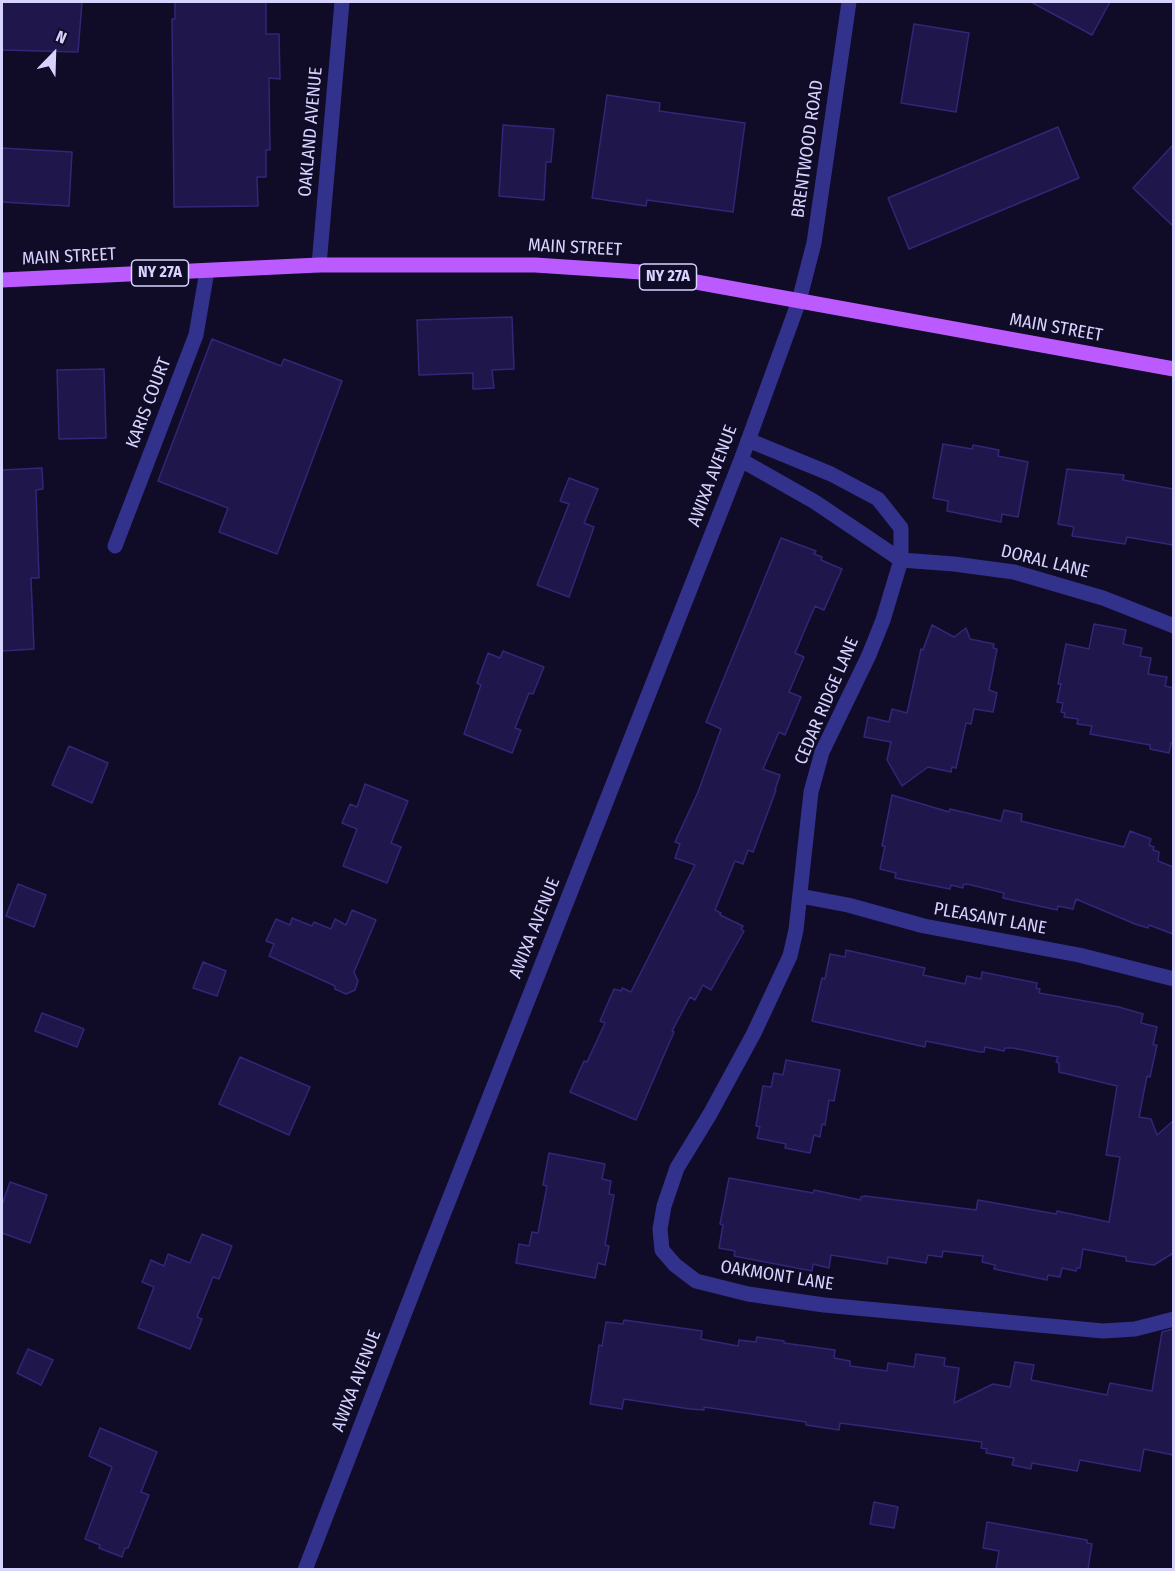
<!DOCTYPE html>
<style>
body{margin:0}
#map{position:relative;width:1175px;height:1571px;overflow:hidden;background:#100c27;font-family:"Fira Sans Condensed",sans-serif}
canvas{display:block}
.frame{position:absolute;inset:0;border:3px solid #d6d3ff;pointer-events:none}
.north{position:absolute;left:24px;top:24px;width:60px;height:60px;-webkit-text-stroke:4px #100c27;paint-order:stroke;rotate:23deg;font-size:16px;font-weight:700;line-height:24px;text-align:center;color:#d6d3ff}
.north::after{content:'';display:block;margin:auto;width:21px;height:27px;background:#d6d3ff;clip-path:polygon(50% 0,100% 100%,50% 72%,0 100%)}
</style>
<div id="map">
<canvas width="1175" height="1571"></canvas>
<div class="frame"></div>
<div class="north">N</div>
</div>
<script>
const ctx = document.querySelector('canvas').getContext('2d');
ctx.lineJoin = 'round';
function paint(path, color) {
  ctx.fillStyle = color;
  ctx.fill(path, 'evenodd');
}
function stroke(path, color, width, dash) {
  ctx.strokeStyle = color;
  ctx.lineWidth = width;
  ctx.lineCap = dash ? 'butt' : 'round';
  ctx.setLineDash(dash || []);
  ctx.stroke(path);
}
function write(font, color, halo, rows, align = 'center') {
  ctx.font = font + ' "Fira Sans Condensed",sans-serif';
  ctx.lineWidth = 4.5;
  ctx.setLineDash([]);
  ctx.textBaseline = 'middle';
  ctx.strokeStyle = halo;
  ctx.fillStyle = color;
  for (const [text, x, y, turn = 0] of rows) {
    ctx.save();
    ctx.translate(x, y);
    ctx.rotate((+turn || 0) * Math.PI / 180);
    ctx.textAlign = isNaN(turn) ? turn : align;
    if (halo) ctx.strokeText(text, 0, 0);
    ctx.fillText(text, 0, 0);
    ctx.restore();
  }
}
const building = new Path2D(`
 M2 2H82L78 52 2 50Z
 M175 2H266V34H279L280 79 269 78 270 150H266V177H257L258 206 174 207 172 19H175Z
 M1031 2H1110L1092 35Z
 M914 24 969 33 956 112 901 103Z
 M607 95 660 103 659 111 745 123 733 212 647 200 646 206 592 198Z
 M503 125 554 129 551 162H546L544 200 499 196Z
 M1058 127 1079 178 909 249 888 198Z
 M1173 145V226L1133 188Z
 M2 148 72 152 69 206 2 202Z
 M512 317 514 369 492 370 494 388 473 389V373L419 375 417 320Z
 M212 339 281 366 284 359 342 381 277 554 219 532 228 508 158 481Z
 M104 369 106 438 59 439 57 370Z
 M943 444 972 449 973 445 999 450 998 456 1028 462 1018 517 1002 514 1001 522 947 511 948 501 933 498Z
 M42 468 43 489 36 490 39 578H31L34 649 2 651V470Z
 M1067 469 1124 475 1123 480 1173 489V545L1127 537 1125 544 1072 536 1074 527 1058 524Z
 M569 478 598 489 584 523 594 527 569 597 537 585 569 504 560 501Z
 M781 538 816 551 814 554 822 557 821 560 842 569 824 610 815 606 795 653 804 657 789 692 801 697 785 735 779 732 763 769 780 775 775 790H776L753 852 748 850 743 864 735 861 715 910 721 913 720 915 743 926 741 929 744 931 711 990 703 985 695 1000 690 997 672 1031 674 1032 636 1120 570 1092 584 1061 587 1062 605 1023 600 1021 614 989 621 991 622 988 631 992 695 865 675 858 680 844 675 842 698 792 721 729 706 722Z
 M1094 624 1126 630 1123 644 1142 648 1140 656 1151 658 1148 674 1167 677 1165 686 1173 688V744L1171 743 1169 753 1150 749V745L1090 734 1092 726 1077 724 1078 719 1064 717 1065 713 1061 712 1063 703 1057 702 1061 684H1058L1066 644 1089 649Z
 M932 625 954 637 966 628 970 639 994 644 993 648 997 649 989 690 997 693 993 712 974 709 971 724 966 723 956 768 952 767 951 772 928 767 902 786 887 760 891 742 864 737 868 717 889 722 892 709 907 713 921 649 923 650Z
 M503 651 544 667 533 694 529 693 515 728 521 730 512 753 464 734 481 685 477 683 488 653 500 658Z
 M69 746 108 763 92 803 52 785Z
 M365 784 408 801 391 843 401 847 387 883 343 866 357 829 342 823 350 804 357 807Z
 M892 795 949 812 950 809 1001 821 1004 810 1022 814 1021 821 1124 847 1130 831 1151 839 1149 845 1154 847 1153 850 1159 852 1158 861 1173 867V934L1149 925 1148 928 1135 924 1076 899 1073 909 1058 906 1057 910 1003 898 1004 893 967 884 963 885V888L951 885 950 889 895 878 896 873 880 869 885 846H882Z
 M18 884 46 895 34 927 6 916Z
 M352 910 376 920 354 972 358 981 355 990 346 994 335 989V986L269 956 274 944 266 941 276 919 290 925 292 918 312 926 314 922 331 929 335 919 346 925Z
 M846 950 925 968 923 975 965 984 967 976 981 979 982 972 1037 983 1036 988 1040 989 1039 993 1119 1007 1143 1014 1141 1023 1157 1027 1153 1045H1157L1150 1077 1147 1076 1139 1117 1151 1119 1157 1135 1173 1121V1253L1154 1265 1126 1261V1257L1083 1249 1080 1268H1077L1076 1271 1062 1268 1060 1277 1048 1275 1047 1280 994 1269 995 1265 982 1262 983 1256 943 1251 942 1257 928 1255 926 1263 888 1257 887 1264 831 1255 829 1268 813 1264 812 1271 734 1256 735 1251 719 1248 723 1225 720 1224 729 1178 813 1193 814 1190 860 1200 861 1197 865 1196 976 1210 978 1200 1056 1214 1057 1211 1109 1222 1120 1157 1106 1155 1117 1086 1059 1072V1063L1056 1062 1058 1057 1013 1048H1005L1004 1051 985 1047 984 1052H980L926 1041 925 1047 812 1021 822 978 825 979 830 954 845 957Z
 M203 962 226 971 217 996 193 988Z
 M42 1013 84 1029 77 1047 35 1031Z
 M240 1057 310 1087 289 1135 219 1104Z
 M786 1060 840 1070 834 1101 829 1100 825 1125 822 1124 820 1137 814 1135 810 1153 785 1148 786 1144 757 1138 760 1127 756 1126 763 1086 771 1087 774 1073 783 1075Z
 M549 1153 605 1164 602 1179 611 1181 609 1194 614 1195 605 1245 609 1246 605 1265 598 1263 595 1278 516 1263 519 1244 529 1246 532 1232 538 1233 547 1186 543 1185Z
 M10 1182 47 1195 30 1243 2 1233V1205Z
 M202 1234 232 1246 219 1279 213 1277 197 1317 202 1319 190 1349 138 1328 154 1287 142 1282 151 1260 164 1266 168 1254 190 1263Z
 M624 1320 702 1331 701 1339 738 1346 739 1340 756 1342 757 1337 784 1341V1343L835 1350 834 1358 850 1361V1366L887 1371 888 1363 914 1367 916 1354 945 1358 944 1366 959 1368 954 1403 993 1384 1010 1387 1015 1362 1034 1365 1031 1380 1107 1395 1110 1383 1152 1391 1162 1332 1173 1329V1455L1144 1449 1140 1471 1080 1460 1077 1471 1032 1463 1031 1469 1012 1465 1014 1458 986 1453 987 1449 981 1448 982 1442 840 1423 839 1430 806 1425V1422L704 1407V1410L690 1409 624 1399 622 1409 590 1404 599 1345 602 1346 606 1322 623 1324Z
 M28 1349 53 1360 41 1385 17 1373Z
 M100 1428 157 1452 141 1492 149 1495 128 1548H125L122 1557 99 1548 100 1545 85 1539 112 1467 89 1456Z
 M874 1502 898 1507 894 1528 870 1524Z
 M987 1522 1087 1540V1543L1092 1544 1088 1569H996L999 1551 983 1548Z`);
paint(building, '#1f164b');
stroke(building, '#332679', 1.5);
stroke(new Path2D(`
 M319 265 342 2
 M748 440 831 474 878 499 901 528V560L883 620 869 655 822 752 811 792 796 930 790 956 754 1033 710 1114 677 1168 664 1206 660 1229 662 1250 675 1265 696 1281 748 1294 824 1305 1103 1331 1135 1329 1174 1319
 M741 460 815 502 901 560 954 564 1014 572 1103 598 1174 626
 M115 546 196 335 207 271
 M800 896 848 905 924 926 1079 955 1174 979
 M305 1570 426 1258 741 460 799 301`), '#32328c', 15);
stroke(new Path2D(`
 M799 301 814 243 849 2`), '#32328c', 15);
stroke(new Path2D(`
 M2 280 319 265H535L641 272 1174 369`), '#bb5aff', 15);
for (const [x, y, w] of [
 [160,273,57],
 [668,277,57]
]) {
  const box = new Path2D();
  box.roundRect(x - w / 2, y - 13, w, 26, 4.5);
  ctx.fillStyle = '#100c27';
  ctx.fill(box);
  stroke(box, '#d6d3ff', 1.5);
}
write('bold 16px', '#d6d3ff', null, [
 ["NY 27A",160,273],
 ["NY 27A",668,277]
]);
write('18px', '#d6d3ff', '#100c27', [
 ["OAKLAND AVENUE",311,132,-85],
 ["BRENTWOOD ROAD",808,149,-82],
 ["MAIN STREET",575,248,3],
 ["MAIN STREET",69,257,-3],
 ["MAIN STREET",1056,328,10],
 ["KARIS COURT",149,403,-69],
 ["AWIXA AVENUE",713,476,-69],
 ["DORAL LANE",1045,562,14],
 ["CEDAR RIDGE LANE",827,701,-67],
 ["PLEASANT LANE",990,919,10],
 ["AWIXA AVENUE",535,928,-68],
 ["OAKMONT LANE",777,1276,9],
 ["AWIXA AVENUE",357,1381,-69]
]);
</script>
